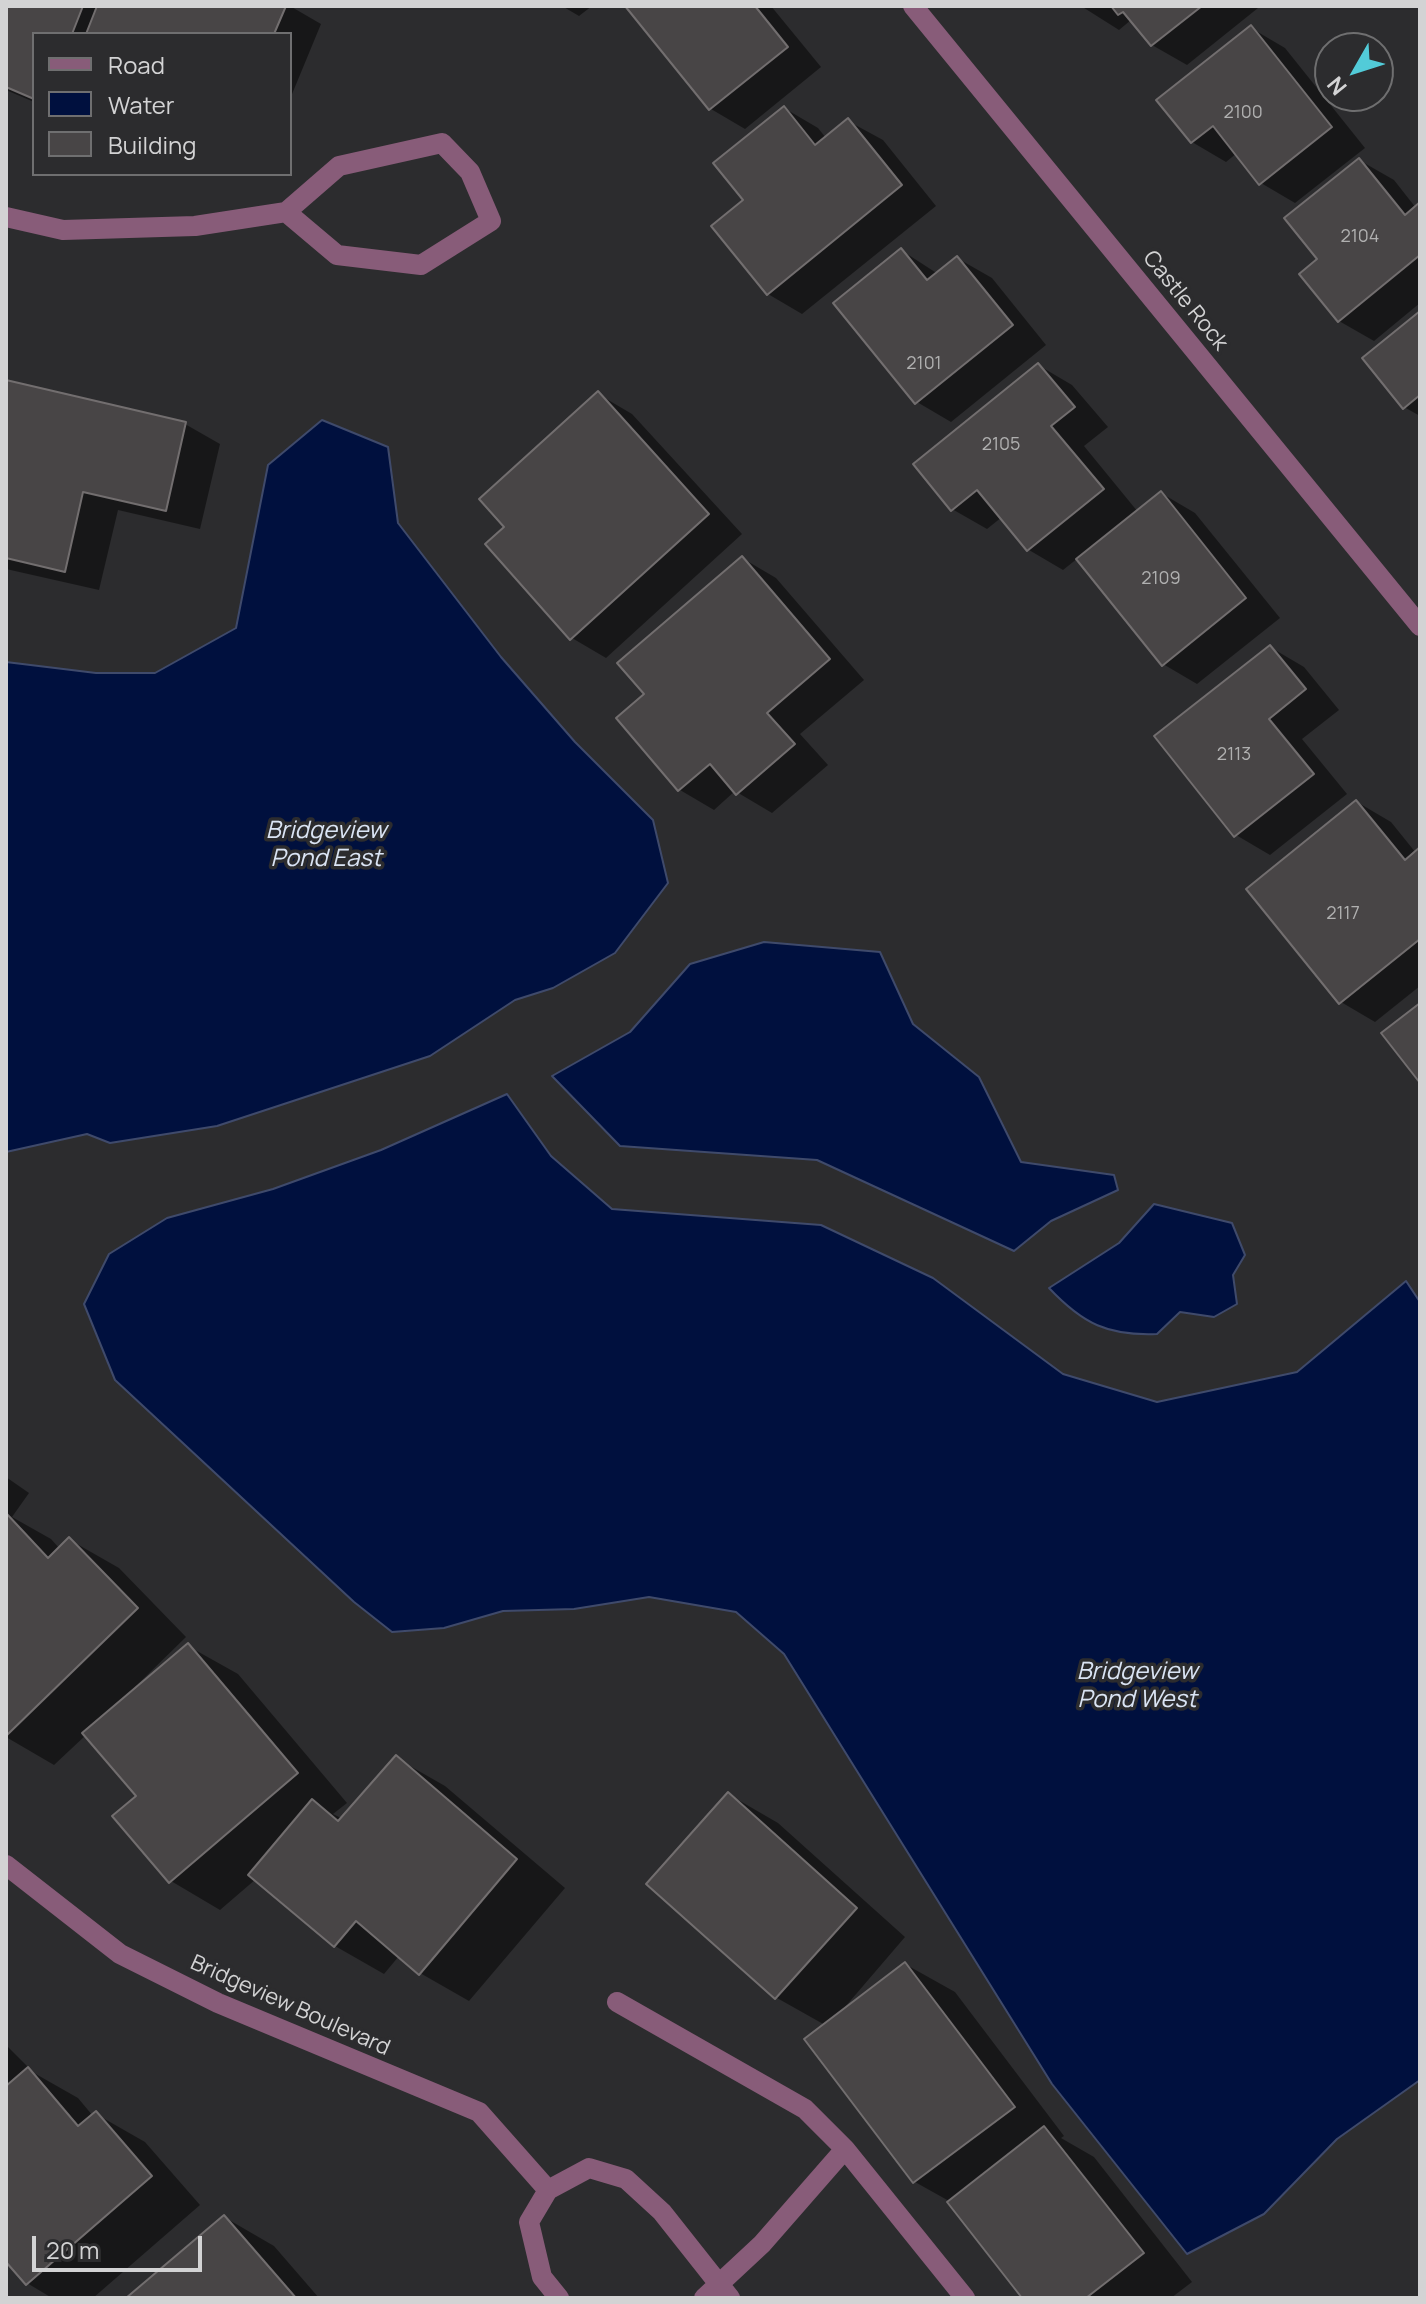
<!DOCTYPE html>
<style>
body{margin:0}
#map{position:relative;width:1426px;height:2304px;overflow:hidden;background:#2c2c2e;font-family:Manrope,sans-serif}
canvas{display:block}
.frame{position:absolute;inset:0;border:8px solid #d3d3d4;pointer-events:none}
.legend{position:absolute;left:32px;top:32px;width:260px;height:144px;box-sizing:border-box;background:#2c2c2e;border:2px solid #6f6f70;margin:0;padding:10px 14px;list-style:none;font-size:24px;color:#d3d3d4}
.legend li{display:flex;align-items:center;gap:16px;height:40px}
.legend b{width:40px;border:2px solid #6f6f70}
.north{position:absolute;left:1314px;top:32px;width:80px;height:80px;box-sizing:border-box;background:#2c2c2e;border:2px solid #6f6f70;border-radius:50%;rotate:231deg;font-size:22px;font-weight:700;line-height:32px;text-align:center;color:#d3d3d4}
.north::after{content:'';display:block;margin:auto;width:28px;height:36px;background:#52cbd8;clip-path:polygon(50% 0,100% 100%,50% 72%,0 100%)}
.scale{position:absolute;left:32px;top:2236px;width:170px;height:36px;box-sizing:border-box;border:4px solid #d3d3d4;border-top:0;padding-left:10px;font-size:24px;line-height:28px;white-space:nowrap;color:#d3d3d4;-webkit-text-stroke:6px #2c2c2e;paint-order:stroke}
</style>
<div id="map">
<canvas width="1426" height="2304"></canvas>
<div class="frame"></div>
<ul class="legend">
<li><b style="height:10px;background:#885c79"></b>Road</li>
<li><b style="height:22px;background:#00103e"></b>Water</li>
<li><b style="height:22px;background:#484546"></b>Building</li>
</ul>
<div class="north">N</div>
<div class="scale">20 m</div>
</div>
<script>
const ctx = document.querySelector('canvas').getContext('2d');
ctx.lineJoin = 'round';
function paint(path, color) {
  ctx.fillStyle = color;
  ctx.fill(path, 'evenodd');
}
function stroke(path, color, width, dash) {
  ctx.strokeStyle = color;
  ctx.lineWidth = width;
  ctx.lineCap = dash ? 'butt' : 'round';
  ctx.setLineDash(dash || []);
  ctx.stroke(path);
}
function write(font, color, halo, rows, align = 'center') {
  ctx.font = font + ' Manrope,sans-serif';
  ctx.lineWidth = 7;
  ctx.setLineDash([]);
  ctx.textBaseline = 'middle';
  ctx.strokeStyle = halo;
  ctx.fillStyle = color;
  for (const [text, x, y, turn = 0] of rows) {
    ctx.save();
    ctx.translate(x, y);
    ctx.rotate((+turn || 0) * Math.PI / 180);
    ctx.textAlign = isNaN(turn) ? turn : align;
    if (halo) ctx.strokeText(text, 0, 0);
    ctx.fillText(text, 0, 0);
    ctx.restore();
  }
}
const water = new Path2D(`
 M322 420 388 447 398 523 501 657 575 742 653 820 668 883 615 953 553 988 515 1000 430 1056 217 1126 110 1143 87 1134 6 1152V662L96 673H155L236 628 268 465Z
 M764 942 880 952 913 1024 979 1077 1021 1162 1114 1175 1118 1190 1051 1221 1014 1251 817 1160 620 1146 552 1076 630 1032 690 964Z
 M507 1094 551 1156 612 1209 821 1225 933 1278 1063 1374 1157 1402 1297 1372 1406 1281 1420 1302V2080L1337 2139 1264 2214 1187 2254 1052 2084 784 1654 736 1612 649 1597 574 1609 503 1611 444 1628 392 1632 354 1602 115 1380 84 1304 109 1254 167 1218 273 1189 381 1150Z
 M1154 1204 1232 1223 1245 1255 1233 1275 1237 1304 1214 1317 1180 1312 1157 1334C1108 1336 1083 1324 1049 1288L1119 1243Z`);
paint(water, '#00103e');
stroke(water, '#3f4a6b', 2);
paint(new Path2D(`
 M6 6H290L321 24 290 99V34H34V102L6 90Z
 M562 6H592L579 16Z
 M627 6H771L821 67 745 129 711 109Z
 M1081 6H1256L1258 8 1187 65 1152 45 1131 20 1119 30Z
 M1251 28 1285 48 1365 148 1295 203 1261 183 1237 153 1226 162 1192 142Z
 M784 108 818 128 826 138 848 121 883 140 936 206 802 314 768 294 746 200Z
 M1359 160 1394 180 1416 208 1420 204V303L1374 341 1339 321 1302 274 1320 259Z
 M901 250 938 274 957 258 992 278 1046 345 951 422 917 402Z
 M1420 313V416L1404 407Z
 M1038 365 1072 385 1108 427 1084 446 1138 512 1161 493 1195 513 1280 618 1197 684 1163 664 1078 558 1063 570 1029 550 1002 517 987 529 952 509Z
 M6 382 185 424 220 444 200 529 118 510 99 590 6 569Z
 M598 394 632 414 742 534 606 658 572 638 507 527Z
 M742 558 776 578 864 680 800 734 828 765 772 813 735 791 714 810 680 790 618 718 647 695Z
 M1270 647 1304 667 1339 710 1302 739 1347 794 1270 855 1236 835Z
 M1357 802 1391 822 1416 853 1420 850V986L1375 1022 1341 1002Z
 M6 1477 29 1493 12 1517 51 1539 60 1549 70 1540 119 1568 186 1637 135 1687 137 1689 188 1646 238 1674 347 1803 333 1814 343 1819 396 1758 445 1786 565 1888 469 2001 420 1973 399 1956 384 1974 335 1946 256 1879 220 1910 171 1881 138 1796 86 1735 54 1765 6 1737Z
 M728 1794 778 1823 905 1937 839 2014 905 1964 955 1992 1064 2136 1061 2138 1094 2157 1192 2282 1171 2298H1024L949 2201 915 2182 825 2025 777 1998 649 1884Z
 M6 2045 34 2073 78 2098 93 2116 96 2114 145 2142 200 2205 93 2298H52L27 2283 6 2259Z
 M224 2217 274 2246 319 2298H129Z`), '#0007');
const building = new Path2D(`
 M6 6H83L72 34H34V99L6 87Z
 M97 6H286L274 34H86Z
 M625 6H755L788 47 709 110Z
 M1111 6H1202L1151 46 1123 12 1118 15Z
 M1251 25 1332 127 1259 185 1213 126 1191 143 1156 100Z
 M784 106 815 145 848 118 902 185 767 295 711 226 743 200 713 163Z
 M1359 158 1405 215 1420 202V255L1338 322 1299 274 1317 259 1284 218Z
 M901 248 927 280 957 256 1013 325 915 404 833 303Z
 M1420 311V395L1403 409 1362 358Z
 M1038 363 1075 407 1051 426 1104 489 1027 551 977 490 951 511 913 464Z
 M6 380 186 422 166 511 83 492 65 572 6 558Z
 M598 391 709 514 570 640 485 544 504 527 479 499Z
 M1161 491 1246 598 1162 666 1076 559Z
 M742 556 830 659 767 713 795 744 736 795 710 764 678 791 616 718 644 694 617 663Z
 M1270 645 1306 689 1269 719 1314 774 1234 837 1154 736Z
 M1356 800 1405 860 1420 847V939L1339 1004 1246 889Z
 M1420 1003V1083L1381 1033Z
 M6 1513 48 1558 69 1537 138 1608 6 1736Z
 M188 1643 298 1773 169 1883 112 1816 136 1796 82 1733Z
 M396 1755 517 1859 419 1975 356 1921 334 1947 248 1875 312 1799 338 1821Z
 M728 1792 857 1908 775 1999 646 1884Z
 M905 1962 1015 2107 913 2183 804 2039Z
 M28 2067 78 2126 96 2111 152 2176 26 2285 6 2262V2086Z
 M1044 2126 1144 2253 1086 2298H1022L947 2202Z
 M224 2215 296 2298H126Z`);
paint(building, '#484546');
stroke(building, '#726e6f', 2);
stroke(new Path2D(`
 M913 6 1420 626
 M6 217 63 230 195 226 286 212 339 166 442 143 470 172 491 221 421 265 337 255 286 212
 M6 1865 120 1954 218 2003 479 2112 548 2190
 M617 2002 805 2109 845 2149 762 2244 704 2298
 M845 2149 965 2298
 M559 2298 542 2277 529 2222 548 2190 589 2168 626 2179 662 2212 730 2298`), '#885c79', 20);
write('18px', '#b0b0b0', null, [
 ["2100",1243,113],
 ["2104",1360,237],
 ["2101",924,364],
 ["2105",1001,445],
 ["2109",1161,579],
 ["2113",1234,755],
 ["2117",1343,914]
]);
write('22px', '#d3d3d4', '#2c2c2e', [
 ["Castle Rock",1185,301,51],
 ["Bridgeview Boulevard",290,2006,24]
]);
write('italic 24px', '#dae4f4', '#2c2c2e', [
 ["Bridgeview",326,831],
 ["Pond East",326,859],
 ["Bridgeview",1137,1672],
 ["Pond West",1137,1700]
]);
</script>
